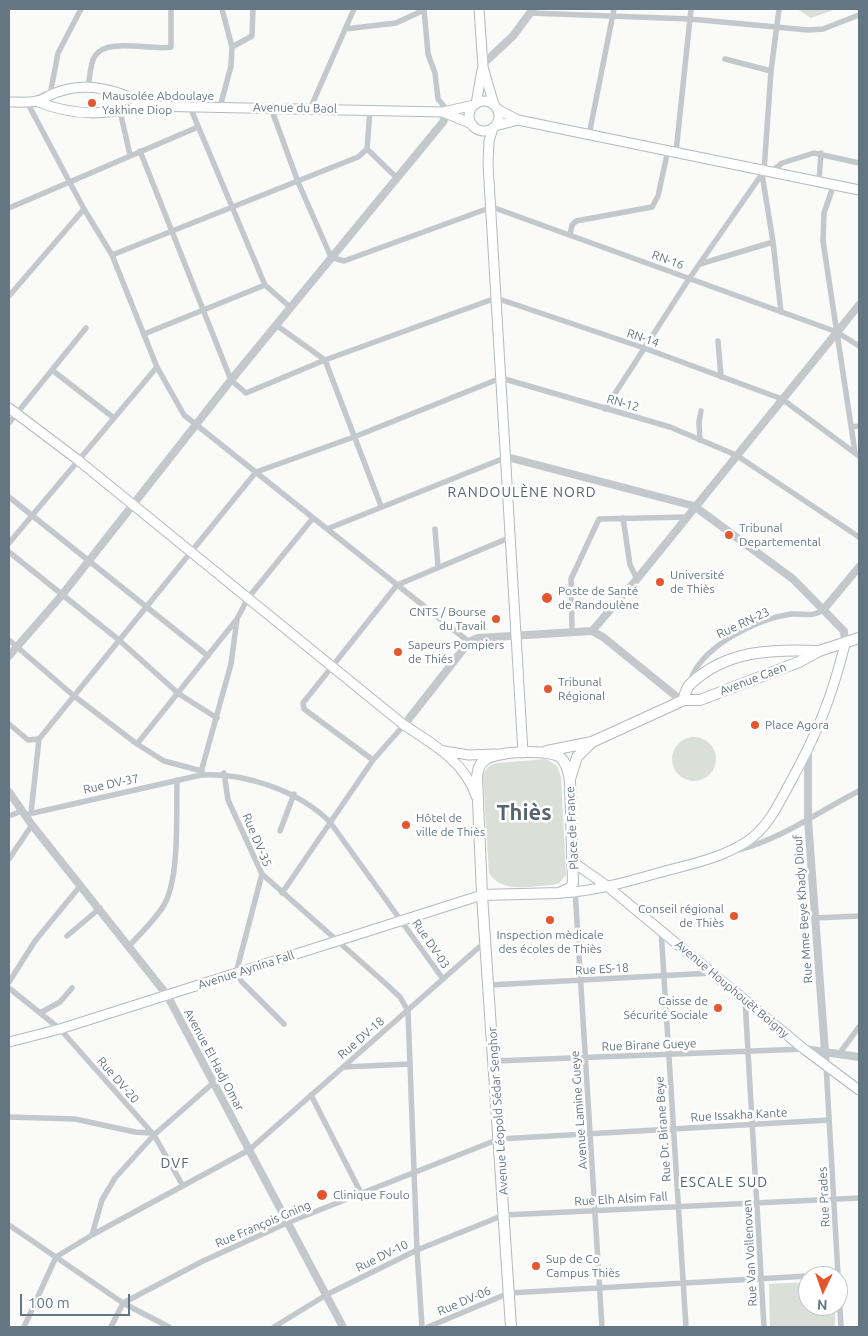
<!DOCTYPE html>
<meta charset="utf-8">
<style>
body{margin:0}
#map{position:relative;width:868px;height:1336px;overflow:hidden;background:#fafaf8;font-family:Ubuntu,sans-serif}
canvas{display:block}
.frame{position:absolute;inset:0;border:10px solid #657683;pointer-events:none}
.north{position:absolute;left:798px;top:1266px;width:50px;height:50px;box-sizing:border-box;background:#fff;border:1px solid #c1c8cd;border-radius:50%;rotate:183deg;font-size:14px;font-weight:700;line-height:20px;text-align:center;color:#657683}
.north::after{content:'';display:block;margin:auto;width:18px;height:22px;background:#e4572e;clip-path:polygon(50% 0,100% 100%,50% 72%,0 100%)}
.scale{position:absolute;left:20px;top:1294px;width:110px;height:22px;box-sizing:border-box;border:2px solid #657683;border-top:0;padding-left:6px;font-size:15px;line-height:18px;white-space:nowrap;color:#657683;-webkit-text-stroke:4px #fff;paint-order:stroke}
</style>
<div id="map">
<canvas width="868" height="1336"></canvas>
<div class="frame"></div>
<div class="north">N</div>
<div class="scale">100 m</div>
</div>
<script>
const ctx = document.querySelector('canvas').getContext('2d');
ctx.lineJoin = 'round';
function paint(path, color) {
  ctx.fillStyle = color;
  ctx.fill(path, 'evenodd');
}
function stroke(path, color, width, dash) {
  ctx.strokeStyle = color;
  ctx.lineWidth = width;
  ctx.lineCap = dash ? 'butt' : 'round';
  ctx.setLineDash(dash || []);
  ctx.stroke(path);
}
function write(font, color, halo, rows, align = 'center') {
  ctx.font = font + ' Ubuntu,sans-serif';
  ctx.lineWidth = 5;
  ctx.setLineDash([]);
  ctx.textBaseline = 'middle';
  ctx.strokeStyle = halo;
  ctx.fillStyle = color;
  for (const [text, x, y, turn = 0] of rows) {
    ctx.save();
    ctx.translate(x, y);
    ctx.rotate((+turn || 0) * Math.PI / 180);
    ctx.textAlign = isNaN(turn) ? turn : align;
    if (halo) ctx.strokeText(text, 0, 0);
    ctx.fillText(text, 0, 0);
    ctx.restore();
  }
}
paint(new Path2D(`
 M797 9H836L811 18Z
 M672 759a22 22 0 1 1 44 0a22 22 0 1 1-44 0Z
 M546 759 557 766 561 777 566 875 559 883 552 885C532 886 501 894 489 873L483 776C486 768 489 765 498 763Z
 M808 1282V1306H835V1327H770L769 1284Z`), '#dadfd7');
const secondary = new Path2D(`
 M479 9 483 67 494 105
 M36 101C77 118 105 114 147 106L443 112 474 105
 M469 116a15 15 0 1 1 30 0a15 15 0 1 1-30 0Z
 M9 102C17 102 28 103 36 101 44 100 50 94 58 92 89 81 119 90 147 106
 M476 104 482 70
 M497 109 518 120
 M443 112 472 124
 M495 126 518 120 859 190
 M493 128 489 141 488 164 523 753
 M573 862 607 886 804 1049 859 1090
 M562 893C594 891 627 882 658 873 690 864 726 858 753 837 771 822 780 801 791 781 817 734 832 697 845 644
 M9 1042 60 1029 482 895`);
const primary = new Path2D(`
 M9 408 78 460 404 725C433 744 465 762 476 796
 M444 751 469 755 496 754`);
const trunk = new Path2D(`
 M684 700C685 687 691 683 700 676 733 650 778 649 818 651
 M547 751 592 742 684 700H700L799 662 819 651 859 638
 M570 779 577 757 591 743
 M482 895 559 893 570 888 573 883 570 782C569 774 567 763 560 757 549 749 495 751 485 760 479 764 478 770 477 777L482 895 511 1327`);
stroke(secondary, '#b3babf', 11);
stroke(primary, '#b5babe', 11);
stroke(trunk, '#b4b9bd', 12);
stroke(new Path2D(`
 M424 9 428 54 435 73 438 99 448 111
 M530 13 690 19 808 30 823 29 859 15
 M345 29 396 23 424 10
 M232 47 252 36 253 9
 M725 59 771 71
 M88 87C90 78 90 63 95 56 106 37 153 51 171 47V9
 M50 95 58 53 81 9
 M27 102 84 209 112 255 157 367 184 415 469 642
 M190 107 265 285 290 307
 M220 107 231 66 232 47 222 9
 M271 108 298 182 331 257 344 261 492 207 837 332 859 346
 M310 109 354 9
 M120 111 130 155
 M589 135 614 9
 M367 149 396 177
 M140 151 231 380 246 393 325 360 496 298 644 348 782 399 859 456
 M676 152 691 9
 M771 172 782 163 814 153 859 163
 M762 174 773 242 781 312
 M819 181 821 153
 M834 184 824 213 823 241 855 452
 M9 208 198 127
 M570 235 572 225 576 221 652 207 658 196 668 150
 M112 255 358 157 367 149 370 110
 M700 264 773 242
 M9 296 84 209
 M276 325 325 360 381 506
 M144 334 265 285
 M718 341 721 377
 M52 370 114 418
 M605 409 689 279 764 171 771 71 779 9
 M9 423 86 328
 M851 427 859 426
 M700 440 699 422 701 411
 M9 497 208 656
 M623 518 630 565 637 579
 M327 529 507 457
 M435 529 438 567
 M9 543 157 367
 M9 552 119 640 179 694 217 718
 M572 631 571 579 599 519 686 517
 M9 640 74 696 137 744 164 761 202 771
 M690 682C700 647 756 619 791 614 803 613 814 618 824 609
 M9 724 28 740 39 739
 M137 744 237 619 248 598 313 518
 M373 760 304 709 303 703 397 585 511 537
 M201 772 231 664 237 619
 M224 773 228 800 262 874 236 973 242 982 284 1024
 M31 813 39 739 256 472 354 437 501 378 670 427 736 455 859 537
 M29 814 201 775C244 772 299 791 330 822L443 979
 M9 816 22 811
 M280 831 294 794
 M738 850C782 839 819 811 859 791
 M9 859 32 825
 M262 874 385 983 400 997 408 1011 417 1250 422 1327
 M575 890 602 1327
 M282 893 373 760 404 725
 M815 918 859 916
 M661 930 686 1327
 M67 936 100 908
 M129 946C141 933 155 920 164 905 180 877 176 813 177 780
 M9 982 35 941 81 885
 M490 985 712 973
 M9 988 60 1029 154 1135 212 1084
 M745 1000 764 1327
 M40 1013 60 1002 72 988
 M839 1054 859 1027
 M495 1061 804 1049
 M826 1065 841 1327
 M344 1067 410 1064
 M311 1095 362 1195
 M9 1117 75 1119 135 1132 151 1133
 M9 1225 123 1303 169 1327
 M92 1235 102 1200 115 1178 154 1135 183 1186
 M809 1276 838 1274
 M24 1327 56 1257 92 1235 249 1150 485 942
 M111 1327 123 1303 203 1261 289 1222 499 1139 829 1120
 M274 1327 326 1295 417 1250 504 1215 859 1198
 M428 1327 509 1293 808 1276`), '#c3c8cc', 5.5);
stroke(new Path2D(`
 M484 63 513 36 533 9
 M507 457 694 506 793 579 844 631 845 644
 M824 609 859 567
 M592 631 637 579 859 305
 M9 656 62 595 231 380 443 122 448 111
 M404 725 469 642 478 638 592 631 603 637 682 701
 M808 752V820L826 1065
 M9 792 32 825 167 995 343 1327
 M804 1049 859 1057`), '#c3c8cc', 8);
stroke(secondary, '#fff', 9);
stroke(primary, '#fff', 9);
stroke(trunk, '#fff', 10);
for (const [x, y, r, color] of [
 [92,103,5,"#e4572e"],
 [729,535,5,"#e4572e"],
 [660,582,5,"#e4572e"],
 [547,598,6,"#e4572e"],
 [496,619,5,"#e4572e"],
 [398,652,5,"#e4572e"],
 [548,689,5,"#e4572e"],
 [755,725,5,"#e4572e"],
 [406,825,5,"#e4572e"],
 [734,916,5,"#e4572e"],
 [550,920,5,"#e4572e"],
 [718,1008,5,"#e4572e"],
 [322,1195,6,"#e4572e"],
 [536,1266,5,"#e4572e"]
]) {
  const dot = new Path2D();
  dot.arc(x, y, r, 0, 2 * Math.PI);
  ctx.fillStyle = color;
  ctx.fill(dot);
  stroke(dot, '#fff', 2);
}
write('12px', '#657683', '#fff', [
 ["Mausolée Abdoulaye",102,96],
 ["Yakhine Diop",102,110],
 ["Tribunal",739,528],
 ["Departemental",739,542],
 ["Université",670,575],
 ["de Thiès",670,589],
 ["Poste de Santé",558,591],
 ["de Randoulène",558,605],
 ["CNTS / Bourse",486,612,"right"],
 ["du Tavail",486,626,"right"],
 ["Sapeurs Pompiers",408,645],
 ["de Thiés",408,659],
 ["Tribunal",558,682],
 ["Régional",558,696],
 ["Place Agora",765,725],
 ["Hôtel de",416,818],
 ["ville de Thiès",416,832],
 ["Conseil régional",724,909,"right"],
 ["de Thiès",724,923,"right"],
 ["Inspection mèdicale",550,935,"center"],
 ["des écoles de Thiès",550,949,"center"],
 ["Caisse de",708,1001,"right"],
 ["Sécurité Sociale",708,1015,"right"],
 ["Clinique Foulo",333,1195],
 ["Sup de Co",546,1259],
 ["Campus Thiès",546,1273]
], 'left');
write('12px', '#657683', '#fff', [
 ["Avenue du Baol",295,108,1],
 ["RN-16",668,260,20],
 ["RN-14",643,338,19],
 ["RN-12",623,403,16],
 ["Rue RN-23",743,623,-25],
 ["Avenue Caen",753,679,-21],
 ["Rue DV-37",111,784,-12],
 ["Place de France",572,828,-93],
 ["Rue DV-35",257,840,67],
 ["Rue Mme Beye Khady Diouf",803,909,-94],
 ["Rue DV-03",431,944,56],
 ["Rue ES-18",602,969,-3],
 ["Avenue Aynina Fall",246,970,-18],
 ["Avenue Houphouët Boigny",732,989,40],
 ["Rue DV-18",361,1038,-41],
 ["Rue Birane Gueye",649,1045,-2],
 ["Avenue El Hadj Omar",214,1060,62],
 ["Rue DV-20",118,1080,49],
 ["Avenue Lamine Gueye",579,1110,-94],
 ["Avenue Léopold Sédar Senghor",498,1111,-94],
 ["Rue Issakha Kante",739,1115,-3],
 ["Rue Dr. Birane Beye",663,1129,-94],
 ["Rue Prades",824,1197,-93],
 ["Rue Elh Alsim Fall",621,1199,-3],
 ["Rue François Gning",263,1224,-23],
 ["Rue Van Vollenoven",750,1253,-93],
 ["Rue DV-10",382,1256,-26],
 ["Rue DV-06",464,1301,-23]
]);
ctx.letterSpacing = '1px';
write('14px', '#57646e', '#fff', [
 ["RANDOULÈNE NORD",522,492],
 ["DVF",175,1163],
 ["ESCALE SUD",724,1182]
]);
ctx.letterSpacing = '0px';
write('bold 22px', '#57646e', '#fff', [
 ["Thiès",524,813]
]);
</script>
